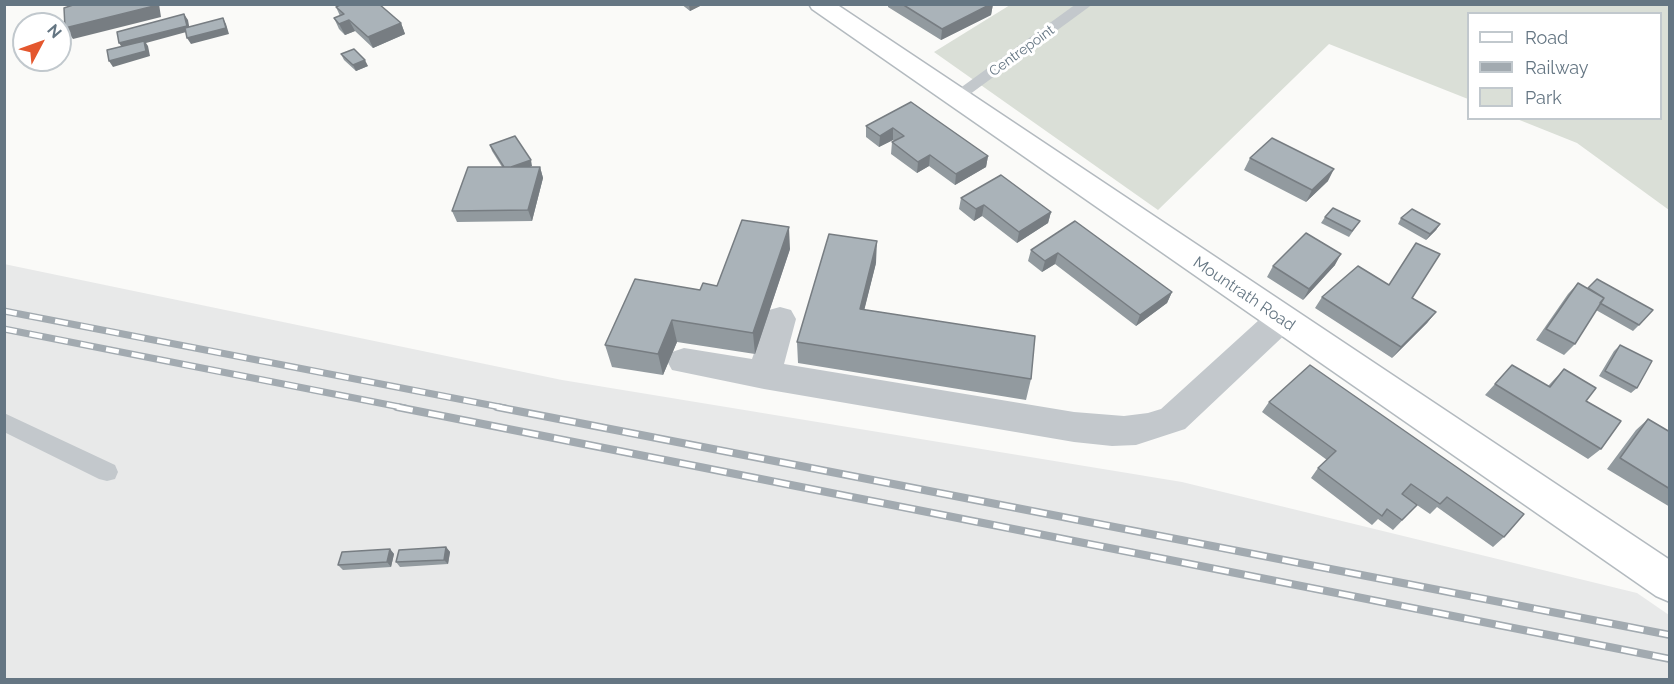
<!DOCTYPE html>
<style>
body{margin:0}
#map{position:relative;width:1674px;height:684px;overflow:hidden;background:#fafaf8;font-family:Raleway,sans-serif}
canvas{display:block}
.frame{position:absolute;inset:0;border:6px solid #657683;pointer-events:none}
.legend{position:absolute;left:1467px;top:12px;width:195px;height:108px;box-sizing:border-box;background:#fff;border:2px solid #c1c8cd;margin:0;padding:8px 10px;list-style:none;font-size:18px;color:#657683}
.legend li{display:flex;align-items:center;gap:12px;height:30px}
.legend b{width:30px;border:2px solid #c1c8cd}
.north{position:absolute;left:12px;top:12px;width:60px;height:60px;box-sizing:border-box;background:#fff;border:2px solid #c1c8cd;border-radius:50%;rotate:49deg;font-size:16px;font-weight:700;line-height:24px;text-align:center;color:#657683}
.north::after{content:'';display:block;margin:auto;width:21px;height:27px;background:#e4572e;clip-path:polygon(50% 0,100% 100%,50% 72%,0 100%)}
</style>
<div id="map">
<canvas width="1674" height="684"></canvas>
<div class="frame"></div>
<ul class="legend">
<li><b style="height:8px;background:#fff"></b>Road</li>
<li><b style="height:8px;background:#a2aab0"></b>Railway</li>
<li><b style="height:16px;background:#dadfd7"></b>Park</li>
</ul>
<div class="north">N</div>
</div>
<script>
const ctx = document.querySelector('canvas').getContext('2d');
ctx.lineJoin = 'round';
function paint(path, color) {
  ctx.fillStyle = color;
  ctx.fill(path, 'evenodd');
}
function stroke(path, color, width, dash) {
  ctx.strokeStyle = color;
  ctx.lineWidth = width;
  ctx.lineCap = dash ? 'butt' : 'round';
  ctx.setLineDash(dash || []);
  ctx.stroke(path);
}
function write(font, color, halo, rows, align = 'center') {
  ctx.font = font + ' Raleway,sans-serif';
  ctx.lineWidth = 6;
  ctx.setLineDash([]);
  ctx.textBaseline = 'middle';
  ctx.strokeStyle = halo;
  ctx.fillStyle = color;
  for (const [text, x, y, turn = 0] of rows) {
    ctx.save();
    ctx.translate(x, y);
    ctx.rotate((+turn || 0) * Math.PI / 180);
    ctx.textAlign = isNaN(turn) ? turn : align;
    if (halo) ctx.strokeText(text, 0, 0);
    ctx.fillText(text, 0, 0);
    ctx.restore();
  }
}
paint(new Path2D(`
 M4 264 562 380 1182 482 1637 593 1669 615V679H5Z`), '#e8e9e9');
paint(new Path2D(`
 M1010 5H1669V210L1577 143 1517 119 1660 118V14H1468V99L1329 44 1158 210 934 52Z`), '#dadfd7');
const secondary = new Path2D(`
 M809 4H836L1670 560V602L1656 596 812 9Z`);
stroke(secondary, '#b3babf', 3);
paint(new Path2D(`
 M1076 4H1093L962 100H952L949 97 952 94Z
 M4 413 115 465 118 472 115 479 107 481 99 479 4 432Z`), '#c3c8cc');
paint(new Path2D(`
 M780 307 791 310 796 319 784 364 1074 412 1124 416 1148 413 1161 409 1270 310 1281 307 1292 310 1297 319 1292 328 1185 429 1136 445 1112 446 1074 442 764 389 672 370 667 361 672 352 684 348 752 359 769 310Z`), '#c3c8cc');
paint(secondary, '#fff');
const railFar1 = new Path2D(`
 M4 311 505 408
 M4 329 405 408`);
const rail = new Path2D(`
 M397 407 1670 659
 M497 407 1670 635`);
stroke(railFar1, '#a2aab0', 7);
stroke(rail, '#a2aab0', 8);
stroke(railFar1, '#fff', 4.5, [13]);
stroke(rail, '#fff', 5, [16]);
paint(new Path2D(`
 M681 4H704L690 11Z
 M888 4H993L991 15 941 40 888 7Z
 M336 7 401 23 405 34 373 48 355 31 345 35 339 29 334 18 340 16Z
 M341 54 368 66 356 71 344 60Z
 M911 102 988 156 986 167 955 185 929 166 917 173 891 154 892 142 894 141 893 140 879 147 866 137V126Z
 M490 145 532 166 530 167H540L543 178 532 221 457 222 452 211 502 167 492 151Z
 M1250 158 1328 181 1306 202 1244 170Z
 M961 198 1051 212 1048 223 1017 243 982 216 974 221 959 209Z
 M1325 217 1360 221 1349 237 1321 223Z
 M1401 218 1440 224 1436 230 1426 240 1398 224Z
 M1075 221 1172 292 1167 303 1136 326 1055 264 1042 272 1028 261 1031 250Z
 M790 249 755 354 677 342 663 375 612 367 605 345 700 290 717 286Z
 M876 263 864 310 1031 379 1026 400 798 363 797 342Z
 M1335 265 1303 300 1267 277 1273 266Z
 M1578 283 1639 325 1633 331 1596 310 1575 344 1564 355 1536 340 1568 294Z
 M1389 284 1436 312 1427 323 1392 358 1315 308 1322 297Z
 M1620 345 1637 388 1631 393 1599 376 1614 351Z
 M1310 365 1504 537 1493 547 1437 507 1430 514 1414 503 1417 505 1393 530 1378 519 1372 525 1311 478 1318 468 1327 460 1262 412 1269 402Z
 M1512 365 1548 386 1564 369 1601 449 1588 459 1485 395Z
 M1648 419 1670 432V507L1607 469 1636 430Z
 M446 547 450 552 448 564 400 567 396 562Z
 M390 549 394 554 391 567 343 570 338 565Z`), '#929a9f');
paint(new Path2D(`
 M154 4H159L161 17 73 39 65 28Z
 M704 4 690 11 689 5Z
 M991 4H993L991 15 941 40 942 29Z
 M184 14 188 20 190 31 146 43 148 46 150 56 113 67 109 61 123 49 119 43Z
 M223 18 226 24 229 34 191 44 187 38Z
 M349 20 355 31 345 35 339 24Z
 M401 23 405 34 373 48 368 37Z
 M365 60 368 66 356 71 353 65Z
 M893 128V140L879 147 880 136Z
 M930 155 929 166 917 173 918 162Z
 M988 156 986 167 955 185 956 174Z
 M531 160 532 166 507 175 505 169Z
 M540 167 543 178 532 221 528 210Z
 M1334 169 1328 181 1306 202 1312 190Z
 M984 205 982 216 974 221 976 209Z
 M1051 212 1048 223 1017 243 1019 232Z
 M1440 224 1436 230 1426 240 1430 234Z
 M789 227 790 249 755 354 753 333Z
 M877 241 876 263 859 331 860 309Z
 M1058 253 1055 264 1042 272 1045 261Z
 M1341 254 1335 265 1303 300 1309 289Z
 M1172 292 1167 303 1136 326 1140 315Z
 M1436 312 1427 323 1392 358 1401 347Z
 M672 320 677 342 663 375 658 354Z
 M446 547 450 552 448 564 444 560Z
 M390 549 394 554 391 567 387 562Z`), '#777d82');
const building = new Path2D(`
 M76 4H154V6L65 28 64 8Z
 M342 4H379L401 23 368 37 349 20 339 24 334 18 344 14 336 7Z
 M902 4H991L942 29Z
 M184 14 187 26 119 43 117 32Z
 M223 18 226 28 187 38 185 28Z
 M144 41 146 51 109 61 107 50Z
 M354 49 365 60 353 65 341 54Z
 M911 102 988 156 956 174 930 155 918 162 892 142 904 136 893 128 880 136 866 126Z
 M515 136 531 160 511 167H504L490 145Z
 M1272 138 1334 169 1312 190 1250 158Z
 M468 167H540L528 210 452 211Z
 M1001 175 1051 212 1019 232 984 205 976 209 961 198Z
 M1333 208 1360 221 1352 231 1325 217Z
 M1412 209 1440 224 1430 234 1401 218Z
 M742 220 789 227 753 333 672 320 658 354 605 345 635 279 700 290 703 283 717 286Z
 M1075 221 1172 292 1140 315 1058 253 1045 261 1031 250Z
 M1306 233 1341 254 1309 289 1273 266Z
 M829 234 877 241 860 309 1035 336 1031 379 797 342Z
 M1416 243 1440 254 1412 298 1436 312 1401 347 1322 297 1358 266 1389 285Z
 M1597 279 1653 310 1639 325 1600 303 1604 298 1588 288Z
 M1578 283 1604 298 1575 344 1546 329Z
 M1620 345 1652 361 1637 388 1605 371Z
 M1310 365 1524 514 1504 537 1447 497 1440 504 1411 484 1402 494 1417 505 1402 520 1387 509 1382 516 1318 468 1336 451 1269 402Z
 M1512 365 1550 387 1564 369 1596 388 1586 401 1621 421 1601 449 1495 384Z
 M1648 419 1670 432V489L1620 458Z
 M446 547 444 560 396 562 399 550Z
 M390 549 387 562 338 565 342 552Z`);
paint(building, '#aab3b9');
stroke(building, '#777d82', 1.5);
write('14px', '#657683', '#fff', [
 ["Centrepoint",1022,51,-36]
]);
write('16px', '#657683', '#fff', [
 ["Mountrath Road",1244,294,34]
]);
</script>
